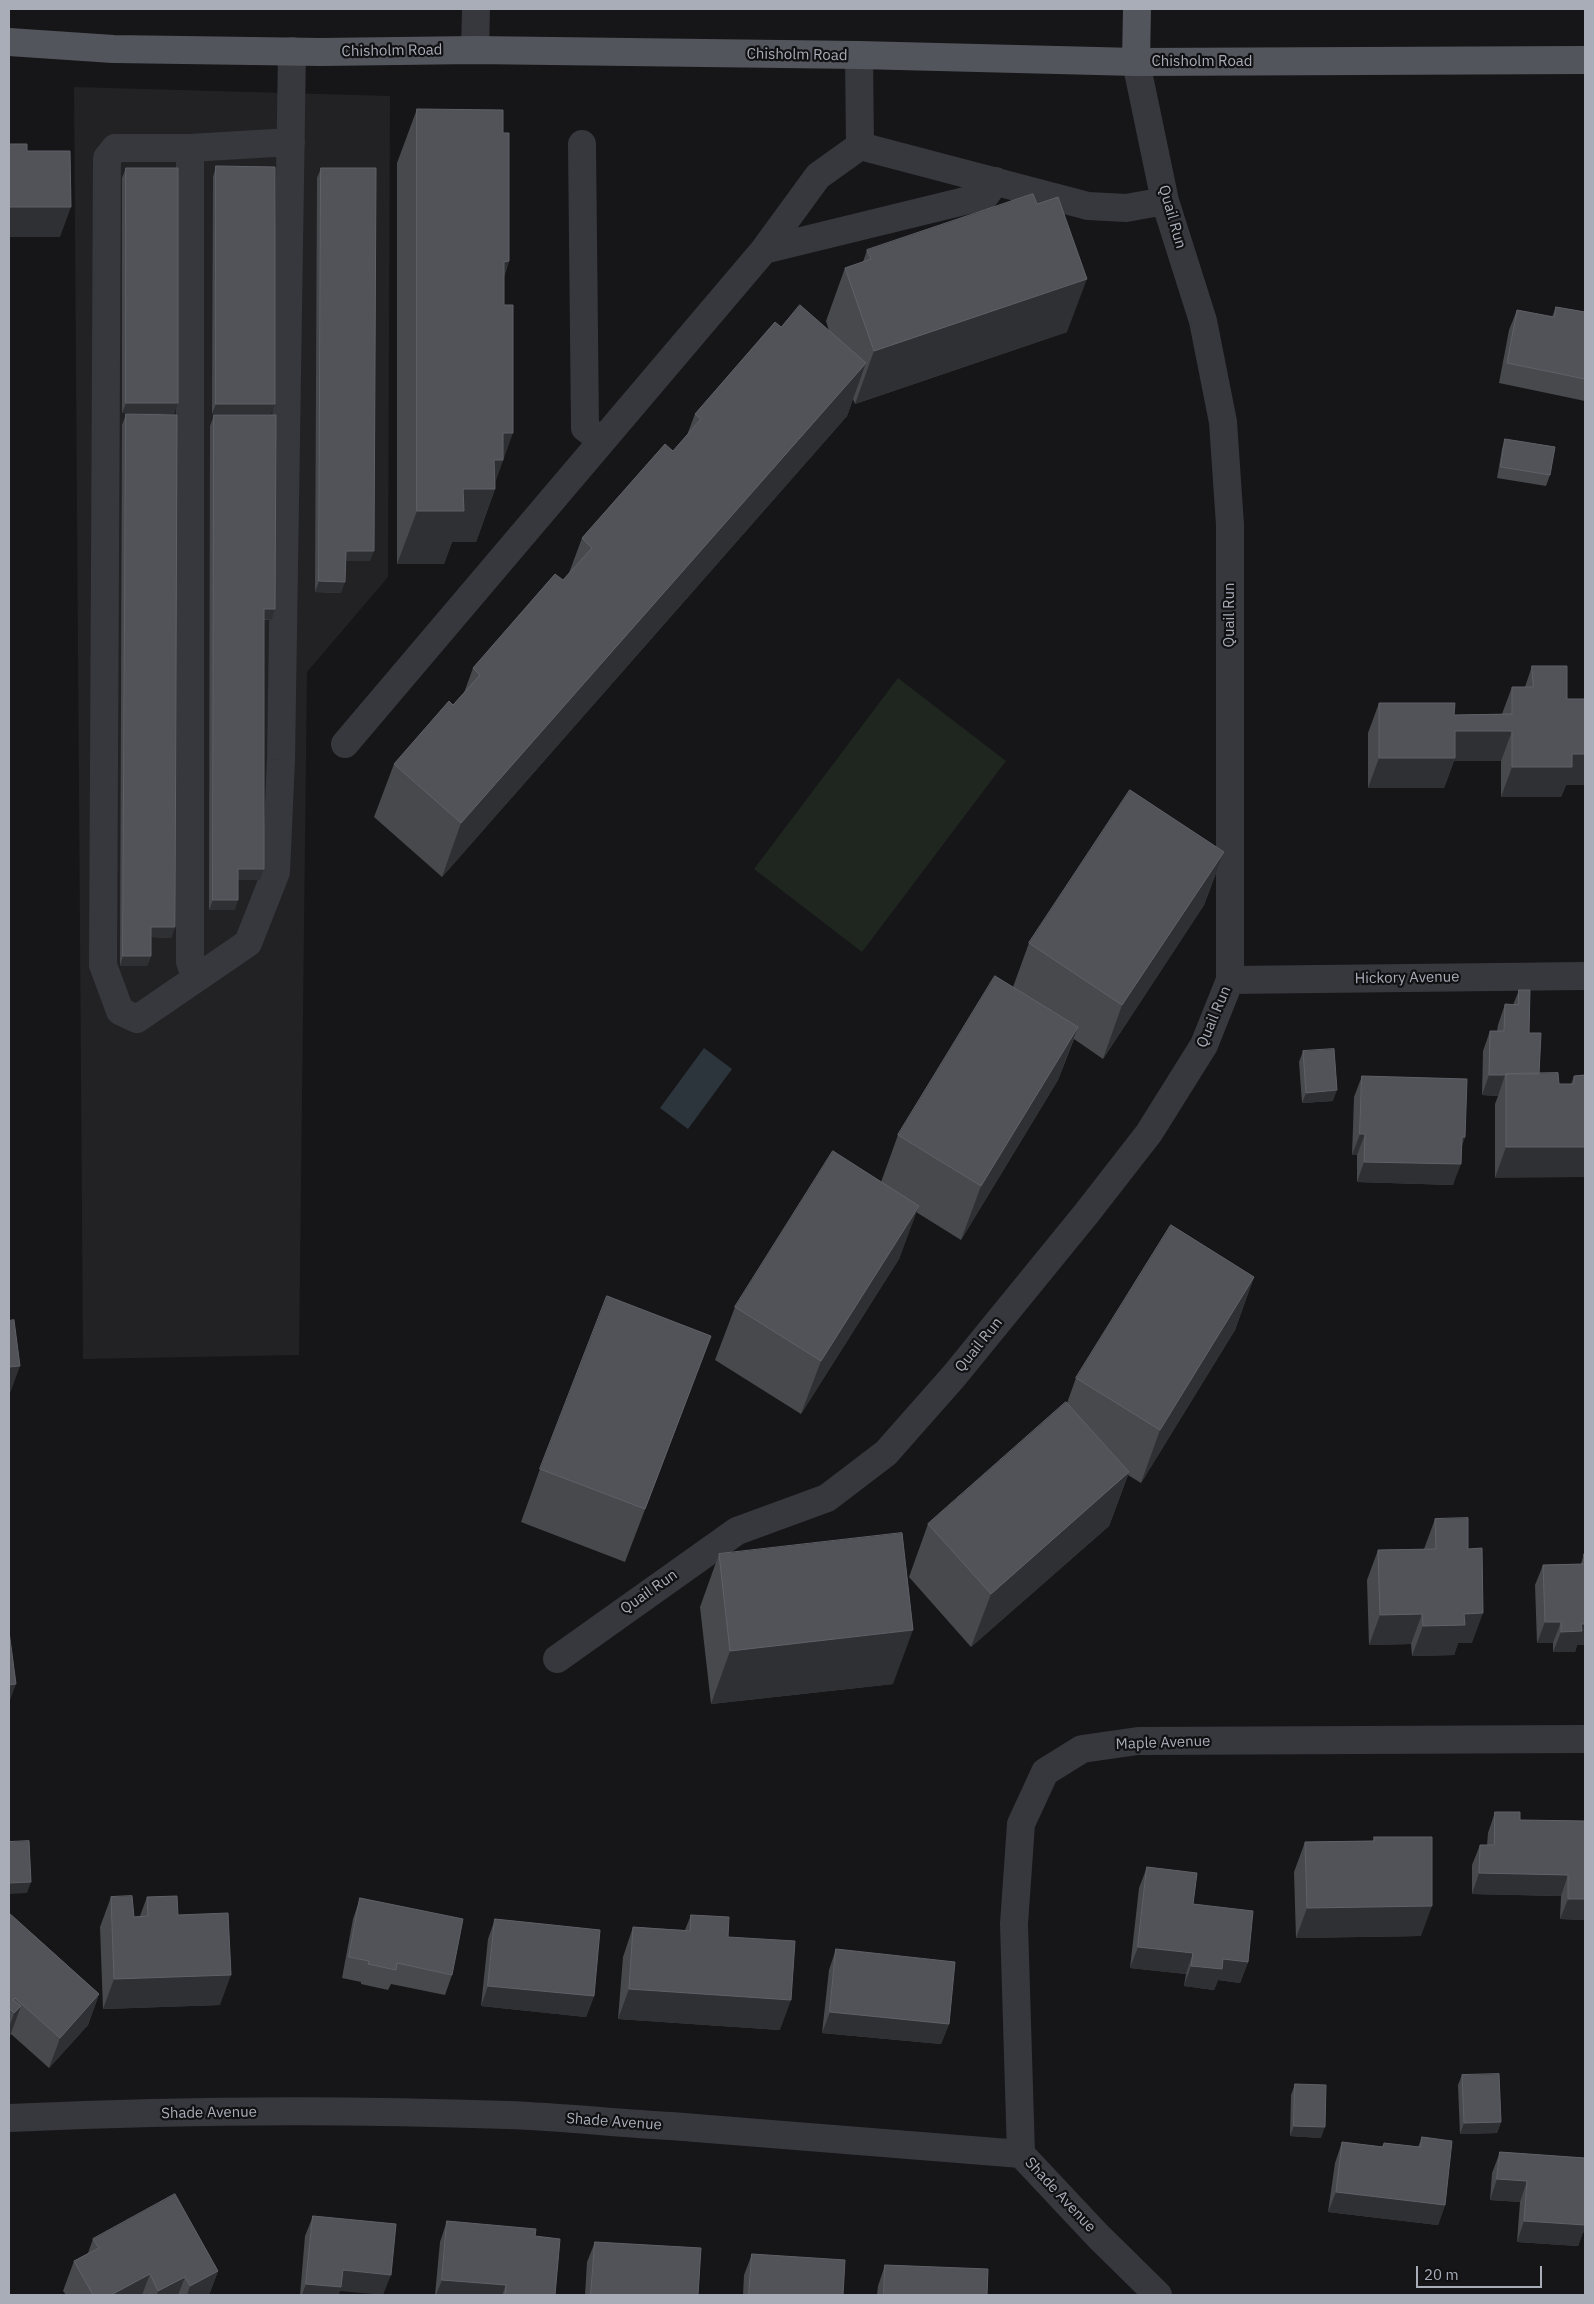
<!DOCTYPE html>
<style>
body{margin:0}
#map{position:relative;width:1594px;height:2304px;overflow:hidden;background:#161618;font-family:"IBM Plex Sans",sans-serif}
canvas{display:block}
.frame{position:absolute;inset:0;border:10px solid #a8adb8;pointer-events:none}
.scale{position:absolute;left:1416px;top:2266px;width:126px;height:22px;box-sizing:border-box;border:2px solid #a8adb8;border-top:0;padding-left:6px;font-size:15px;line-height:18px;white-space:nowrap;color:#a8adb8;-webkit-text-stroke:4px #111113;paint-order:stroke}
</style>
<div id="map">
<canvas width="1594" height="2304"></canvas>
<div class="frame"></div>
<div class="scale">20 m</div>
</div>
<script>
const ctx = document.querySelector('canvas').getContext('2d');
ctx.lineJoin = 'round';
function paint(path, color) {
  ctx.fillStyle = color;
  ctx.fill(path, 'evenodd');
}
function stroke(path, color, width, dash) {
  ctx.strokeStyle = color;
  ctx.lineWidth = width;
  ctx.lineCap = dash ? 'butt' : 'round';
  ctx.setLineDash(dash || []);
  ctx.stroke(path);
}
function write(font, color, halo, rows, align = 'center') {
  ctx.font = font + ' "IBM Plex Sans",sans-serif';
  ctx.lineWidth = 4.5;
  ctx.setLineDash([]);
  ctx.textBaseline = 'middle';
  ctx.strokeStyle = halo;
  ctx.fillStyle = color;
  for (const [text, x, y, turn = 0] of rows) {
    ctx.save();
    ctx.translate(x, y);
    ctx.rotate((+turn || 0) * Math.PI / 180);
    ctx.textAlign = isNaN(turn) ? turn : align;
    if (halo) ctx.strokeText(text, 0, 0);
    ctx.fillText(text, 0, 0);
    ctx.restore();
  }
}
paint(new Path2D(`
 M74 87 390 96 388 577 307 672 299 1355 83 1359Z`), '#222225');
paint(new Path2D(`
 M898 678 1006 761 862 952 754 869Z`), '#1e261f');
paint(new Path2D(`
 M704 1048 732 1069 688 1129 660 1108Z`), '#2c353c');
stroke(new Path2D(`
 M475 50 476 9
 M859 55 860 146 1088 206 1126 208 1165 201
 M582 144 585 428 602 441
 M190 148H115L107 158 103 965 120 1011 137 1019 248 943 276 872 281 760 292 51
 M764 250 818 176 860 146
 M345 744 764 250 985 196 996 181
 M196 978 190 962V148L291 142
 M1230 980 1585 976
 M557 1659 737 1531 827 1498 886 1453 954 1376 1086 1214 1149 1133 1204 1045 1230 980V525L1223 422 1203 321 1165 201 1136 62
 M9 2118C175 2110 342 2109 508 2115 562 2117 616 2123 671 2126 787 2135 904 2144 1021 2154L1098 2236 1158 2295
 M1021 2154 1014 1924 1021 1824 1045 1772 1082 1749 1138 1741 1585 1739`), '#37383d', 28);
stroke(new Path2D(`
 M9 42 113 49 321 52 475 50 859 55 1136 62 1585 60
 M1136 62 1137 9`), '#53555c', 28);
paint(new Path2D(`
 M417 109 503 133 509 261 504 277 495 489 476 542H452L444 564H397V163Z
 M216 166 271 414H212L213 177Z
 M126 168 174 414 122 413V178Z
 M321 168 370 561H346L341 593 315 592 317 178Z
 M867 250 1067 332 855 404 853 399 847 416 442 877 374 817 394 764 453 705 464 693 473 668 563 580 569 573 582 538 673 451 687 435 695 414 781 327 829 331 826 321 845 268 863 262Z
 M1556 307 1585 312V401L1499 383 1509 330 1517 310 1552 317Z
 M126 414 175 927 171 938 151 937V956L147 966H120L122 425Z
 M214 415 275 609 272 620H264L260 880H238L235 910H209L210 426Z
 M1505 439 1550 475 1546 486 1497 478 1502 449Z
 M1532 666 1566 785 1561 797H1501V761H1454L1444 788H1368V733L1379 703 1454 715 1502 714 1512 687H1525Z
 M1224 852 1204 905 1103 1059 1074 1039 1058 1080 961 1240 916 1212 899 1259 801 1414 715 1360 735 1307 881 1182 898 1135 1013 987 1029 943Z
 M1519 990 1539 1074 1559 1084H1571L1574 1076 1585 1075 1495 1178V1104L1498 1096 1482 1095 1483 1051 1490 1031H1497L1498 1025 1505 1004 1513 1005Z
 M1303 1051 1333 1101 1302 1103 1299 1062Z
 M1362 1076 1465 1137 1461 1148 1453 1185 1357 1182V1155H1352L1354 1097Z
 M1254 1277 1235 1330 1141 1483 1128 1475 1109 1526 971 1647 909 1577 928 1524 1067 1403 1076 1378Z
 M691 1389 625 1562 521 1522 540 1469Z
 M1435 1519 1468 1549 1472 1643H1458L1454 1655 1412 1656 1411 1644 1369 1645 1367 1580 1378 1550 1424 1549Z
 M719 1554 893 1684 711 1704 700 1607Z
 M1584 1554H1585L1577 1645 1575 1652H1553V1643H1537L1535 1585 1543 1565 1581 1564Z
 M1495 1812 1520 1820 1585 1821V1920L1560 1919 1561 1896 1472 1894V1865L1480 1845H1487L1488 1833Z
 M1374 1837 1421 1936 1296 1938 1294 1872 1305 1842 1373 1841Z
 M1147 1867 1193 1904 1248 1962 1240 1983 1218 1980 1214 1990 1184 1986 1186 1974 1130 1968 1139 1888Z
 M111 1897 134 1917 140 1916 147 1897 178 1915 220 2005 103 2009 100 1927Z
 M360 1898 452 1975 445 1995 391 1984 388 1990 361 1984V1982L342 1978 353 1919Z
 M9 1913 99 1994 88 2025 49 2068 11 2034 9 2037Z
 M691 1915 728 1937 780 2030 618 2019 623 1957 633 1927 685 1930Z
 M495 1919 594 1996 586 2017 481 2006 488 1939Z
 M836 1949 949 2024 941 2044 822 2033 829 1970Z
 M1462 2075 1501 2122 1497 2133 1460 2134 1458 2085Z
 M1295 2084 1321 2138 1290 2136 1291 2095Z
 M1422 2137 1445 2205 1438 2225 1328 2212 1335 2163 1342 2142 1382 2147 1384 2143 1418 2147Z
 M1500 2152 1585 2158V2233L1583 2232 1578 2246 1517 2242 1520 2202 1490 2200 1492 2173Z
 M313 2216 340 2291 338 2295H300L305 2236Z
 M447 2221 535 2236 555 2295H435L440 2242Z
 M93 2239 218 2271 209 2295H66L63 2291 74 2261 88 2253Z
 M595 2242 698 2295H585L587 2262Z
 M752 2254 843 2295H743L744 2275Z
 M885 2265 987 2295H877L878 2286Z`), '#47494d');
paint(new Path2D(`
 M9 207H71L60 237H9Z
 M509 261 490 315 504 262Z
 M1087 279 1067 332 855 404 874 351Z
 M866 363 847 416 442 877 461 823Z
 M126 403H178L174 414 122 413Z
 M216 404H275L271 414H212Z
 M503 433H513L494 486 495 489 476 542H452L444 564H397L417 511 463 489Z
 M346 551H374L370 561H342Z
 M319 581 345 582 341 593 315 592Z
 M264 609H275L272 620 260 619Z
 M1455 731H1512L1501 761H1454L1444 788H1368L1379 758Z
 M1572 754H1585V785H1566L1561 797H1501L1512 767Z
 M1224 852 1204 905 1103 1059 1122 1005Z
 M238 869H264L260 880H235Z
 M213 900H238L235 910H209Z
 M151 927H175L171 938 147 937Z
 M123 956H151L147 966H120Z
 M1078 1027 1058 1080 961 1240 981 1186Z
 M1489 1075H1505L1498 1096 1482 1095Z
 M1337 1090 1333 1101 1302 1103 1306 1093Z
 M1360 1134H1365L1357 1155H1352Z
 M1462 1137H1465L1458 1158Z
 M1506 1147H1585V1177L1495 1178Z
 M1364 1162 1461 1164 1453 1185 1357 1182Z
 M919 1206 899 1259 801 1414 821 1361Z
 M1254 1277 1235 1330 1141 1483 1160 1430Z
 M711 1336 691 1389 625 1562 645 1509Z
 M20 1366 9 1396V1367Z
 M1129 1472 1109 1526 971 1647 991 1594Z
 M1483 1613 1472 1643H1458L1454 1655 1412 1656 1423 1626 1464 1614Z
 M1422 1614 1411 1644 1369 1645 1380 1615Z
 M1545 1622H1561L1553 1643H1537Z
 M1581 1624H1585V1645H1577L1575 1652H1553L1561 1632Z
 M913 1630 893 1684 711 1704 730 1651Z
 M16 1684 9 1703V1685Z
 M1479 1873 1568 1875 1561 1896 1472 1894Z
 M31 1882 27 1893 9 1894V1883Z
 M1568 1899H1585V1920L1560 1919Z
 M1432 1906 1421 1936 1296 1938 1307 1908Z
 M1138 1947 1193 1953 1186 1974 1130 1968Z
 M1223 1959 1248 1962 1240 1983 1218 1980 1214 1990 1184 1986 1191 1966Z
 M231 1975 220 2005 103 2009 114 1979Z
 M488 1986 594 1996 586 2017 481 2006Z
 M629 1989 791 2000 780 2030 618 2019Z
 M99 1994 88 2025 49 2068 60 2038Z
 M21 2006 10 2036 9 2037V2028L14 2013Z
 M830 2012 949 2024 941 2044 822 2033Z
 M1501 2122 1497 2133 1460 2134 1464 2123Z
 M1294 2126 1325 2127 1321 2138 1290 2136Z
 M1497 2179 1527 2181 1520 2202 1490 2200Z
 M1336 2192 1445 2205 1438 2225 1328 2212Z
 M1585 2215V2233L1583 2232 1578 2246 1517 2242 1524 2221Z
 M343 2270 391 2275 383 2295 340 2291 338 2295H302L306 2284Z
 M218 2271 209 2295H187L190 2286Z
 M150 2274 142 2295H111Z
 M185 2277 178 2295H157L158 2291Z
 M442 2280 506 2285 502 2295H436Z`), '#2f3033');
const building = new Path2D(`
 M417 109 503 110V133H509V261L504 262V305H513V433H503V460H494L495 489H463L464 511H417Z
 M9 144H27V151H70L71 207H9Z
 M216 166 275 167V404H216Z
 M126 168H178V403H126Z
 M321 168H376L374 551H346L345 582 319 581Z
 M1033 194 1037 204 1058 197 1087 279 874 351 845 268 871 259 867 250Z
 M800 305 866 363 461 823 394 764 449 701 453 705 480 675 473 668 555 574 563 580 592 548 582 538 665 444 673 451 701 419 695 414 775 322 781 327Z
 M1556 307 1585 312V379L1507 363 1517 310 1554 317Z
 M126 414 177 415 175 927H151V956H123Z
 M214 415H276L275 609H264V869H238V900H213Z
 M1505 439 1555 447 1550 475 1501 467Z
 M1532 666H1567V699H1585V754H1572V767H1512V731H1455V758H1379V703H1455L1454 715 1512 714V687H1533Z
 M1130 790 1224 852 1122 1005 1029 943Z
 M995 976 1078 1027 981 1186 898 1135Z
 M1519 990H1530L1529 1033H1541L1539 1074H1506V1075H1489L1490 1031H1504L1505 1004 1518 1005Z
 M1334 1049 1337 1090 1306 1093 1303 1051Z
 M1558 1073 1559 1084H1574V1076L1585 1075V1147H1506V1074Z
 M1362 1076 1467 1079 1465 1137H1462L1461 1164 1364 1162 1365 1134H1360Z
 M833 1151 919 1206 821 1361 735 1307Z
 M1171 1225 1254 1277 1160 1430 1076 1378Z
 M607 1296 711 1336 645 1509 540 1469Z
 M14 1320 20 1366 9 1367V1321Z
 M1066 1402 1129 1472 991 1594 928 1524Z
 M1468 1518V1549L1482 1548 1483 1613 1464 1614 1465 1625 1423 1626 1422 1614 1380 1615 1378 1550 1436 1549 1435 1519Z
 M902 1533 913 1630 730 1651 719 1554Z
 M1584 1554H1585V1624H1581L1582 1631 1561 1632V1622H1545L1543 1565 1584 1564Z
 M9 1631 16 1684 9 1685Z
 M1495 1812H1520V1820L1585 1821V1899H1568V1875L1479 1873 1480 1845H1494Z
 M1374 1837H1432V1906L1307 1908 1305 1842 1374 1841Z
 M29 1841 31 1882 9 1883V1842Z
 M1147 1867 1197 1873 1193 1904 1253 1911 1248 1962 1223 1959 1222 1969 1191 1966 1193 1953 1138 1947Z
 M132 1896 134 1917 148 1916 147 1897 177 1896 178 1915 228 1913 231 1975 114 1979 111 1897Z
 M360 1898 463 1919 452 1975 397 1963 396 1970 368 1964 369 1961 349 1957Z
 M9 1913 99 1994 60 2038 15 1998 13 2000 21 2006 14 2013 9 2008Z
 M691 1915 729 1917 728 1937 795 1941 791 2000 629 1989 633 1927 690 1931Z
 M495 1919 600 1930 594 1996 488 1986Z
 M836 1949 955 1962 949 2024 830 2012Z
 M1499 2074 1501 2122 1464 2123 1462 2075Z
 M1295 2084 1326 2085 1325 2127 1294 2126Z
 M1422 2137 1452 2141 1445 2205 1336 2192 1342 2142 1383 2147 1384 2143 1420 2147Z
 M1500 2152 1585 2158V2225L1524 2221 1527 2181 1497 2179Z
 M175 2194 218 2271 190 2286 185 2277 158 2291 150 2274 111 2295H93L74 2261 99 2248 93 2239Z
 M313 2216 396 2224 391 2275 343 2270 341 2287 306 2284Z
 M447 2221 536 2229 535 2236 560 2239 555 2295H505L506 2285 442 2280Z
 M595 2242 701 2248 698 2295H591Z
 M752 2254 845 2260 843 2295H749Z
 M885 2265 988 2269 987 2295H884Z`);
paint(building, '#525359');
stroke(building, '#5f6168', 1);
write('15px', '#a8adb8', '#111113', [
 ["Chisholm Road",392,51,-1],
 ["Chisholm Road",797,55,1],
 ["Chisholm Road",1202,62],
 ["Quail Run",1172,217,74],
 ["Quail Run",1230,615,-90],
 ["Hickory Avenue",1407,978,-1],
 ["Quail Run",1214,1017,-67],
 ["Quail Run",979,1345,-51],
 ["Quail Run",649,1592,-35],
 ["Maple Avenue",1163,1743,-2],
 ["Shade Avenue",209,2113,-1],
 ["Shade Avenue",614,2122,4],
 ["Shade Avenue",1060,2195,47]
]);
</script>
